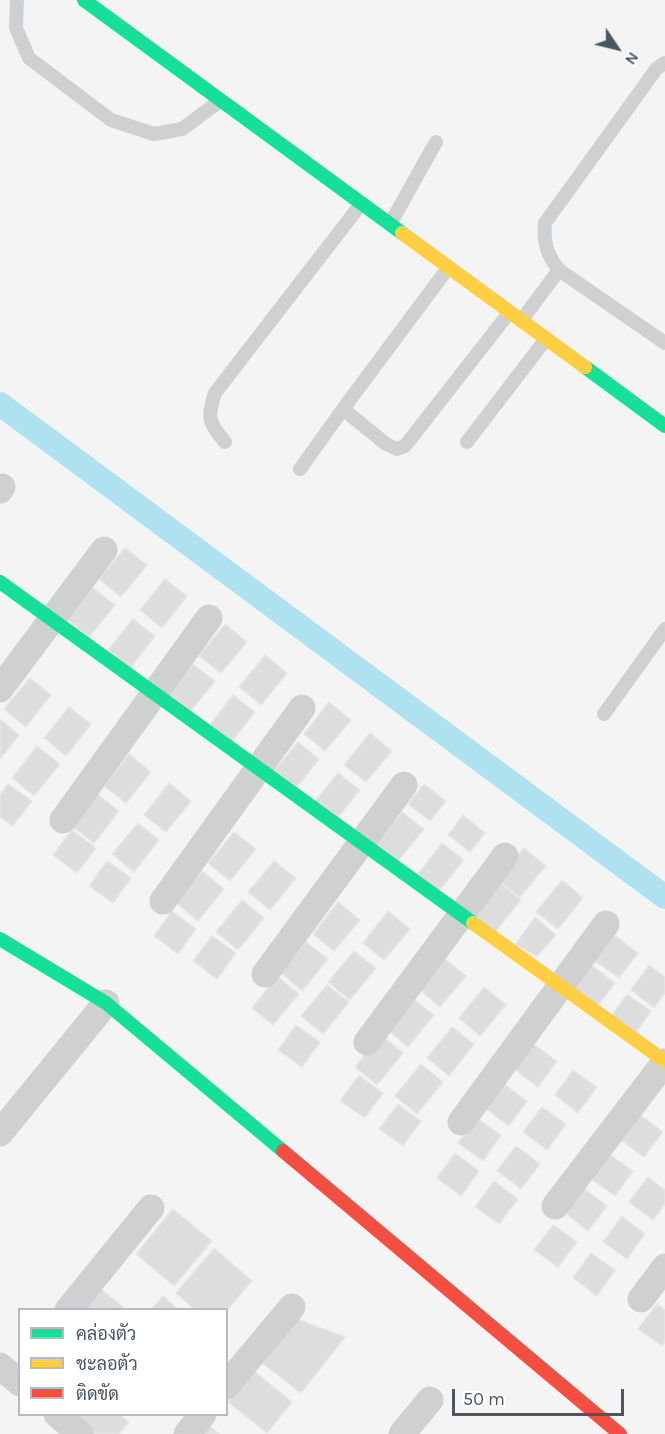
<!DOCTYPE html>
<meta charset="utf-8">
<style>
body{margin:0}
#map{position:relative;width:665px;height:1434px;overflow:hidden;background:#f4f4f4;font-family:Karla,Sarabun,sans-serif}
canvas{display:block}
.legend{position:absolute;left:18px;top:1308px;width:210px;height:108px;box-sizing:border-box;background:#fff;border:2px solid #b7bbc0;margin:0;padding:8px 10px;list-style:none;font-size:18px;color:#4a5661}
.legend li{display:flex;align-items:center;gap:12px;height:30px}
.legend b{width:30px;border:2px solid #b7bbc0}
.north{position:absolute;left:587px;top:18px;width:60px;height:60px;-webkit-text-stroke:4px #fff;paint-order:stroke;rotate:125deg;font-size:16px;font-weight:700;line-height:24px;text-align:center;color:#4a5661}
.north::after{content:'';display:block;margin:auto;width:21px;height:27px;background:#4a5661;clip-path:polygon(50% 0,100% 100%,50% 72%,0 100%)}
.scale{position:absolute;left:452px;top:1389px;width:172px;height:27px;box-sizing:border-box;border:3px solid #4a5661;border-top:0;padding-left:8px;font-size:18px;line-height:21px;white-space:nowrap;color:#4a5661;-webkit-text-stroke:4px #fff;paint-order:stroke}
</style>
<div id="map">
<canvas width="665" height="1434"></canvas>
<ul class="legend">
<li><b style="height:8px;background:#16e098"></b>คล่องตัว</li>
<li><b style="height:8px;background:#ffcf43"></b>ชะลอตัว</li>
<li><b style="height:8px;background:#f24e42"></b>ติดขัด</li>
</ul>
<div class="north">N</div>
<div class="scale">50 m</div>
</div>
<script>
const ctx = document.querySelector('canvas').getContext('2d');
ctx.lineJoin = 'round';
function stroke(path, color, width, dash) {
  ctx.strokeStyle = color;
  ctx.lineWidth = width;
  ctx.lineCap = dash ? 'butt' : 'round';
  ctx.setLineDash(dash || []);
  ctx.stroke(path);
}
function paint(path, color) {
  ctx.fillStyle = color;
  ctx.fill(path, 'evenodd');
}
stroke(new Path2D(`
 M0 404 665 897`), '#aee2f0', 24);
const building = new Path2D(`
 M125 548 147 565 121 597 99 579Z
 M165 579 187 596 162 628 140 610Z
 M93 588 115 605 89 637 68 619Z
 M133 619 155 636 130 668 108 650Z
 M225 624 247 642 221 673 199 656Z
 M265 655 287 673 261 705 239 687Z
 M193 664 215 681 189 713 167 696Z
 M30 678 51 695 26 727 4 709Z
 M233 695 255 712 230 744 208 727Z
 M329 702 351 720 325 751 304 734Z
 M69 707 91 724 66 756 44 738Z
 M0 719 19 735 0 759Z
 M370 733 392 751 366 782 344 765Z
 M298 742 319 759 294 791 272 773Z
 M37 746 60 764 34 796 12 778Z
 M129 754 151 772 126 803 104 786Z
 M338 773 360 790 334 822 312 805Z
 M169 783 191 801 166 832 144 815Z
 M8 784 32 801 13 826 0 817V795Z
 M424 784 446 801 430 821 408 804Z
 M97 794 119 811 94 843 72 826Z
 M402 812 424 829 398 861 376 844Z
 M463 815 485 833 470 852 448 835Z
 M138 823 159 840 134 872 112 854Z
 M72 830 96 848 77 873 53 855Z
 M234 832 256 849 230 881 208 863Z
 M442 843 464 860 438 892 417 875Z
 M524 848 546 866 520 897 498 880Z
 M107 861 131 878 113 903 89 886Z
 M274 861 296 878 270 910 248 892Z
 M202 871 224 889 198 921 176 903Z
 M562 880 583 898 558 929 536 912Z
 M499 882 521 900 495 932 474 914Z
 M242 900 264 918 238 950 216 932Z
 M338 902 360 920 334 951 313 934Z
 M172 911 196 929 178 954 154 936Z
 M388 911 410 929 384 960 363 943Z
 M535 917 556 935 537 956 515 945Z
 M614 935 638 953 619 978 595 961Z
 M212 936 236 953 217 979 193 961Z
 M306 942 328 959 302 991 281 973Z
 M354 951 376 968 350 1000 328 982Z
 M444 958 466 976 440 1007 419 989Z
 M591 965 615 983 596 1008 572 990Z
 M649 965 665 977V993L654 1008 631 990Z
 M277 976 299 994 273 1025 252 1008Z
 M327 985 349 1002 323 1034 301 1016Z
 M484 987 506 1005 480 1036 459 1018Z
 M627 994 651 1011 633 1037 609 1019Z
 M412 998 434 1015 408 1047 387 1029Z
 M296 1025 320 1042 302 1067 278 1050Z
 M452 1027 474 1044 449 1076 427 1058Z
 M381 1035 403 1053 377 1085 355 1067Z
 M533 1044 557 1061 538 1087 514 1069Z
 M421 1064 443 1082 417 1114 395 1096Z
 M573 1070 597 1087 578 1113 555 1095Z
 M359 1075 383 1093 365 1118 340 1101Z
 M503 1083 527 1101 509 1126 485 1108Z
 M398 1104 421 1121 403 1146 379 1129Z
 M542 1107 566 1124 547 1150 523 1132Z
 M639 1114 663 1132 644 1157 620 1139Z
 M477 1118 501 1135 483 1161 458 1143Z
 M516 1146 540 1164 521 1189 497 1171Z
 M455 1153 479 1171 461 1196 437 1178Z
 M609 1154 633 1171 615 1196 591 1179Z
 M648 1177 665 1190V1204L653 1220 629 1202Z
 M494 1181 518 1199 499 1224 475 1207Z
 M583 1188 607 1206 588 1231 565 1213Z
 M173 1209 212 1241 174 1286 136 1254Z
 M622 1216 645 1234 627 1259 603 1242Z
 M553 1225 577 1242 558 1267 534 1250Z
 M214 1248 252 1281 226 1311 195 1310 176 1293Z
 M591 1253 615 1270 597 1296 573 1278Z
 M96 1285 127 1310H76Z
 M163 1296 179 1310H151Z
 M657 1304 665 1310V1342L662 1346 638 1329Z
 M297 1319 345 1337 301 1393 262 1363Z
 M254 1371 292 1402 267 1433 228 1402Z
 M72 1414H119L129 1422 119 1434H86Z
 M207 1424 220 1434H199Z`);
paint(building, '#ddddde');
stroke(building, '#e5e6e7', 1.5);
stroke(new Path2D(`
 M17 0 16 28 29 58 111 120 154 134 182 129 220 101
 M665 63 657 68 545 223C543 242 547 255 559 270L665 343
 M390 224 436 142
 M448 268 343 409 386 444 397 449 405 446 509 313
 M521 321 559 270
 M225 442C208 422 207 417 215 393L361 204
 M467 442 546 339
 M300 469 343 409
 M604 714 665 629`), '#ced0d2', 14);
stroke(new Path2D(`
 M0 490 2 487
 M0 689 104 550
 M63 820 209 618
 M163 901 302 708
 M265 974 404 785
 M367 1042 505 856
 M461 1122 606 924
 M0 1133 106 1003
 M555 1206 665 1062
 M641 1299 665 1267
 M68 1310 151 1208
 M0 1366 20 1383
 M226 1386 292 1307
 M57 1414 80 1434
 M187 1434 203 1414
 M402 1434 430 1400`), '#ced0d2', 27);
stroke(new Path2D(`
 M84 0 402 233
 M585 367 665 426
 M0 582 473 923
 M0 939 106 1003 283 1151`), '#16e098', 14);
stroke(new Path2D(`
 M402 233 585 367
 M473 923 665 1061`), '#ffcf43', 14);
stroke(new Path2D(`
 M283 1151 620 1434`), '#f24e42', 14);
</script>
